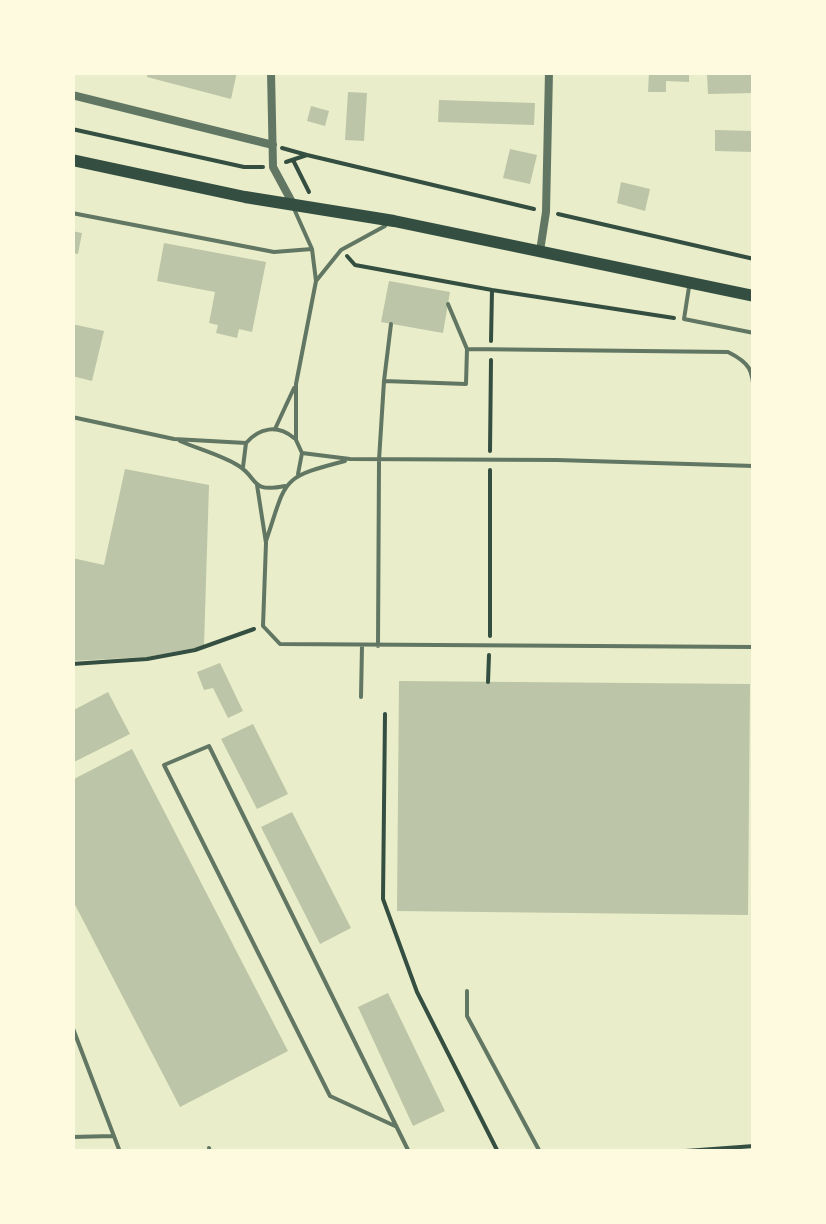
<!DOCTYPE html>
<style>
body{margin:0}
#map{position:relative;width:826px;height:1224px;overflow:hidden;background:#e9edc9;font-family:Mulish,sans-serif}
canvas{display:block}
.frame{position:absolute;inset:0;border:75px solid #fefae0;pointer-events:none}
</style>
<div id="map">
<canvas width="826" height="1224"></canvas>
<div class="frame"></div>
</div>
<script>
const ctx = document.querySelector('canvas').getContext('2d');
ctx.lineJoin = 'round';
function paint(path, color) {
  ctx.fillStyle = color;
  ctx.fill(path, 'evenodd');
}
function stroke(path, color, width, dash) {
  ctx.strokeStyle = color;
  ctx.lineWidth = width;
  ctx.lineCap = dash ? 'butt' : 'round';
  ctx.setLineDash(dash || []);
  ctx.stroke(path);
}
paint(new Path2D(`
 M148 72H237L231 99 147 77Z
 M649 72H689V82L666 81V92H648Z
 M754 73V93L708 94 707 75Z
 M348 92 367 93 364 141 345 140Z
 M439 100 535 103 534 125 438 122Z
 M311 106 329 111 325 126 307 121Z
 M715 130 754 131V152L715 151Z
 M510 149 537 155 530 184 503 178Z
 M621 182 650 189 645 211 617 203Z
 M72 231 82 233 78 254 72 253Z
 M164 243 266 262 252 332 239 329 237 338 216 333 218 325 209 323 215 292 157 281Z
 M389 281 450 292 443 333 381 322Z
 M72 324 104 331 92 381 72 376Z
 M125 469 209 485 204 646 147 657 72 661V558L104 565Z
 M220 663 243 711 228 718 213 688 204 690 197 672Z
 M399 681 750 684 748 915 397 911Z
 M108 692 130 734 72 763V711Z
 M253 724 288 794 257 809 221 739Z
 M132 749 288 1051 180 1107 72 899V780Z
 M292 812 351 928 320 944 261 827Z
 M388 993 445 1111 413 1126 358 1007Z`), '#bcc5a7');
stroke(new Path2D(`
 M72 129 244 167H263
 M282 148 307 155
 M293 160 309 192
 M286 162 307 155 534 209
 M558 214 754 259
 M347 256 355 265 492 290 674 318
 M491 341 492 290
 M490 451 491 360
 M490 636V470
 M72 664 147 659 195 650 254 629
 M488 682 489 655
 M385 714 383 899 417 992 498 1152
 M672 1152 754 1146`), '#344e41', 4);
stroke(new Path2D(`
 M295 211 312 249 316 281 296 384V440L302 453 298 474
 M72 213 274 252 312 249
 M316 281 341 250 385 226
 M689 287 684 319 754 333
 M448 304 467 349
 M384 381 391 324
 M72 417 174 439 246 443
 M275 429 294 388
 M180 441C198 449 222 455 239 466 259 479 250 493 285 486
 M302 453 350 459 557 460 754 466
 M243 467 246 443C259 428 277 424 294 438
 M257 485 266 543 263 626 280 644 754 647
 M266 541C287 479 279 478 345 461
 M378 646 379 460 384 381 466 384 467 349 728 352C750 363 753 370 754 394
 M361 697 362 646
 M467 991V1016L540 1152
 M72 1026 120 1152
 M395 1126 330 1096 164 765 209 746 409 1152
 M72 1137 113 1136
 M209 1148 210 1152`), '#617663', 4);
stroke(new Path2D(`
 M271 72 273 167 293 204
 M72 95 273 145
 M540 251 546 212 549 72`), '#617663', 8);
stroke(new Path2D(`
 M72 160 245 197 394 221 754 296`), '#344e41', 12);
</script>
